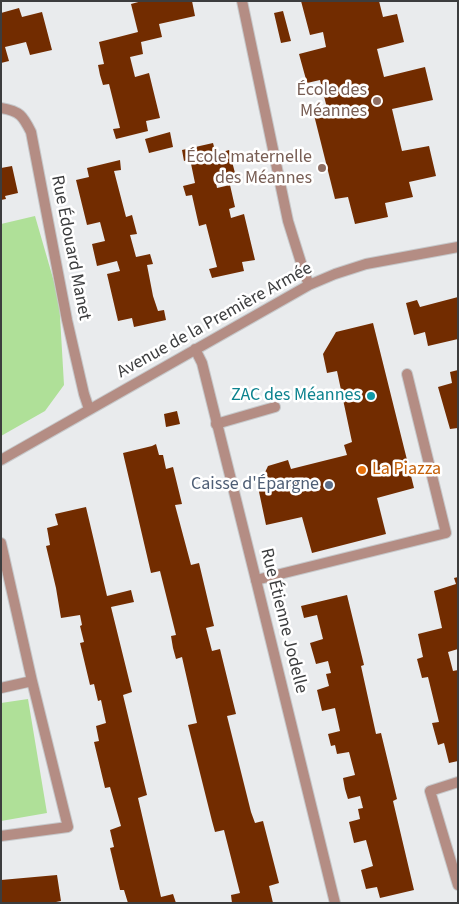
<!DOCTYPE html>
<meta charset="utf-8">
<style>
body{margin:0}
#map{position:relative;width:459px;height:904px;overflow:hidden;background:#e9ebed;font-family:"Source Sans 3",sans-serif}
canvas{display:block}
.frame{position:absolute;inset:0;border:2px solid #3c3d3e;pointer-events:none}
</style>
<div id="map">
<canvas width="459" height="904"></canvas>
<div class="frame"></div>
</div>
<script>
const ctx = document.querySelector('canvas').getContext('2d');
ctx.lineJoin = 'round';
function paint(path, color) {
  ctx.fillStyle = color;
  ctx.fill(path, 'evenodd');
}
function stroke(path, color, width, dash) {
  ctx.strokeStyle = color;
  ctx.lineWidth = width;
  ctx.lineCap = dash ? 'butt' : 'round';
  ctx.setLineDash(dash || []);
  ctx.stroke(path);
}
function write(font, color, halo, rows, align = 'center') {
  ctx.font = font + ' "Source Sans 3",sans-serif';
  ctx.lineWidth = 5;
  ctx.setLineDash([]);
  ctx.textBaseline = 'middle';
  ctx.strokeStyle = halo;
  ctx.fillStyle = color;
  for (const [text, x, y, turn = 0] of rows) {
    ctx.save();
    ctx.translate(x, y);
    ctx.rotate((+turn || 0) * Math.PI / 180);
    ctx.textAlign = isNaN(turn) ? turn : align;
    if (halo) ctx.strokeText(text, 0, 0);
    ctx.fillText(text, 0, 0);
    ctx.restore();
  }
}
paint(new Path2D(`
 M35 216 59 299 64 385 45 411 1 436V224Z
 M28 699 47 813 1 821V703Z`), '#afe098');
paint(new Path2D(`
 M142 1H192L195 16 159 24 162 37 141 42 143 54 130 57 135 77 149 73 160 118 146 121 148 131 116 139 113 129 120 128 109 84 103 85 100 75 98 65 104 64 99 42 138 32 131 4Z
 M301 1H379L383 17 397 14 404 42 377 49 384 77 425 67 433 100 392 109 402 151 429 146 436 176 409 182 413 197 385 203 388 217 355 224 348 197 335 199 313 111 327 108 320 80 307 83 299 54 326 47 323 32 310 35Z
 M19 8 22 17 42 12 52 50 30 55 26 42 5 47 9 61 1 63V13Z
 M283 11 291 41 281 43 274 13Z
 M170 132 173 147 149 153 145 139Z
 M213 143 216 154 229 150 235 173 215 178 217 188 230 185 235 207 229 209 231 218 244 214 255 260 242 262 244 271 212 278 209 269 217 267 206 224 199 226 192 195 186 196 183 186 195 183 190 159 184 161 182 150Z
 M120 160 121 170 114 171 126 217 132 215 137 234 130 235 136 257 150 254 153 264 147 265 153 296 158 311 164 310 166 320 134 327 132 318 118 321 107 274 120 271 117 261 97 266 92 244 105 241 100 222 87 225 76 180 89 177 87 168Z
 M12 166 18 193 5 196 6 199 1 200V168Z
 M458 297V339L428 346 425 332 414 335 406 303 417 300 420 307Z
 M373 323 414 488 377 498 386 534 312 553 302 517 266 525 258 487 268 466 288 460 291 469 347 455 344 445 352 442 337 371 327 373 323 354 336 332Z
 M458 370V428L450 429 438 387 452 383 450 372Z
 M177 411 180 424 166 427 164 414Z
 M156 444 159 455H163L166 469 173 467 182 504 175 505 191 565 199 563 214 626 206 628 212 651 220 649 236 714 227 716 251 812 255 823 263 821 279 883 269 886 273 903H232L231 895 240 893 224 830 215 832 212 821 188 725 197 723 182 657 176 659 173 648 171 636 176 635 160 571 151 573 123 453 152 446Z
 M86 507 107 596 131 590 134 602 111 607 132 692 123 695 147 795 138 798 161 897 173 894 176 903H128L124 890H120L110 848 114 847 110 830 121 826 110 787 105 788 94 742 99 741 96 726 106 723 101 700 98 701 94 684 90 685 80 643 84 642 80 626 82 625 80 615 61 618 56 588 46 546 50 545 47 528 58 525 55 514Z
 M458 577V649L448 652 453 671 458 670V761L449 763 444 743 438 745 432 723 439 722 428 677 422 678 417 659 423 657 418 634 442 628 434 591 456 584 454 578Z
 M347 595 364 665 361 666 376 734 381 733 397 799 393 801 414 890 380 898 377 887 366 889 361 870 373 866 366 840 354 843 349 822 360 819 358 809 363 808 360 796 348 799 345 789 343 778 355 775 349 752 337 754 335 745 331 746 328 734 340 731 335 708 322 711 317 690 329 686 326 674 331 673 328 661 316 664 310 643 323 639 317 615 304 618 301 606Z
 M57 875 61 901 51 903H1V880Z`), '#722c00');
const lane = new Path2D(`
 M216 424 275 407
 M256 580 446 533 407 374`);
const street = new Path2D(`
 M242 1 288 221 303 269 309 285
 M1 108C20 111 23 116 31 132L67 320 84 394 89 409
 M195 349 202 363 256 580 335 903
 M1 460 309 285 335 274 366 264 458 247
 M1 543 32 681
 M1 688 32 681 68 827 1 836
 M458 782 430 791 458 885`);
stroke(lane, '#c6c8ca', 12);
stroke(street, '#c6c8ca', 12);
stroke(lane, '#b48d84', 10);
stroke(street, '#b48d84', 10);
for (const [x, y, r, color] of [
 [377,101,5,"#8d6e63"],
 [322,168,5,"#8d6e63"],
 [371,396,5,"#0f9aa8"],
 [362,470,5,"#e8710a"],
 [329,485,5,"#5c6f8a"]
]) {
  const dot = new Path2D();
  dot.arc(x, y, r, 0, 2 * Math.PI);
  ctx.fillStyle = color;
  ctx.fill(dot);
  stroke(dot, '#fff', 2);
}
write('18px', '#785e54', '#fff', [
 ["École des",367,91],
 ["Méannes",367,112],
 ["École maternelle",312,158],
 ["des Méannes",312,179]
], 'right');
write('18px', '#3c3d3e', '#fff', [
 ["Rue Édouard Manet",70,248,79],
 ["Avenue de la Première Armée",215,321,-29],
 ["Rue Étienne Jodelle",283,621,76]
]);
write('18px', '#0d838f', '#fff', [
 ["ZAC des Méannes",361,396]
], 'right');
write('18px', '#c56008', '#fff', [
 ["La Piazza",372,470]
], 'left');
write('18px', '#4e5e75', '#fff', [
 ["Caisse d'Épargne",319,485]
], 'right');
</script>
